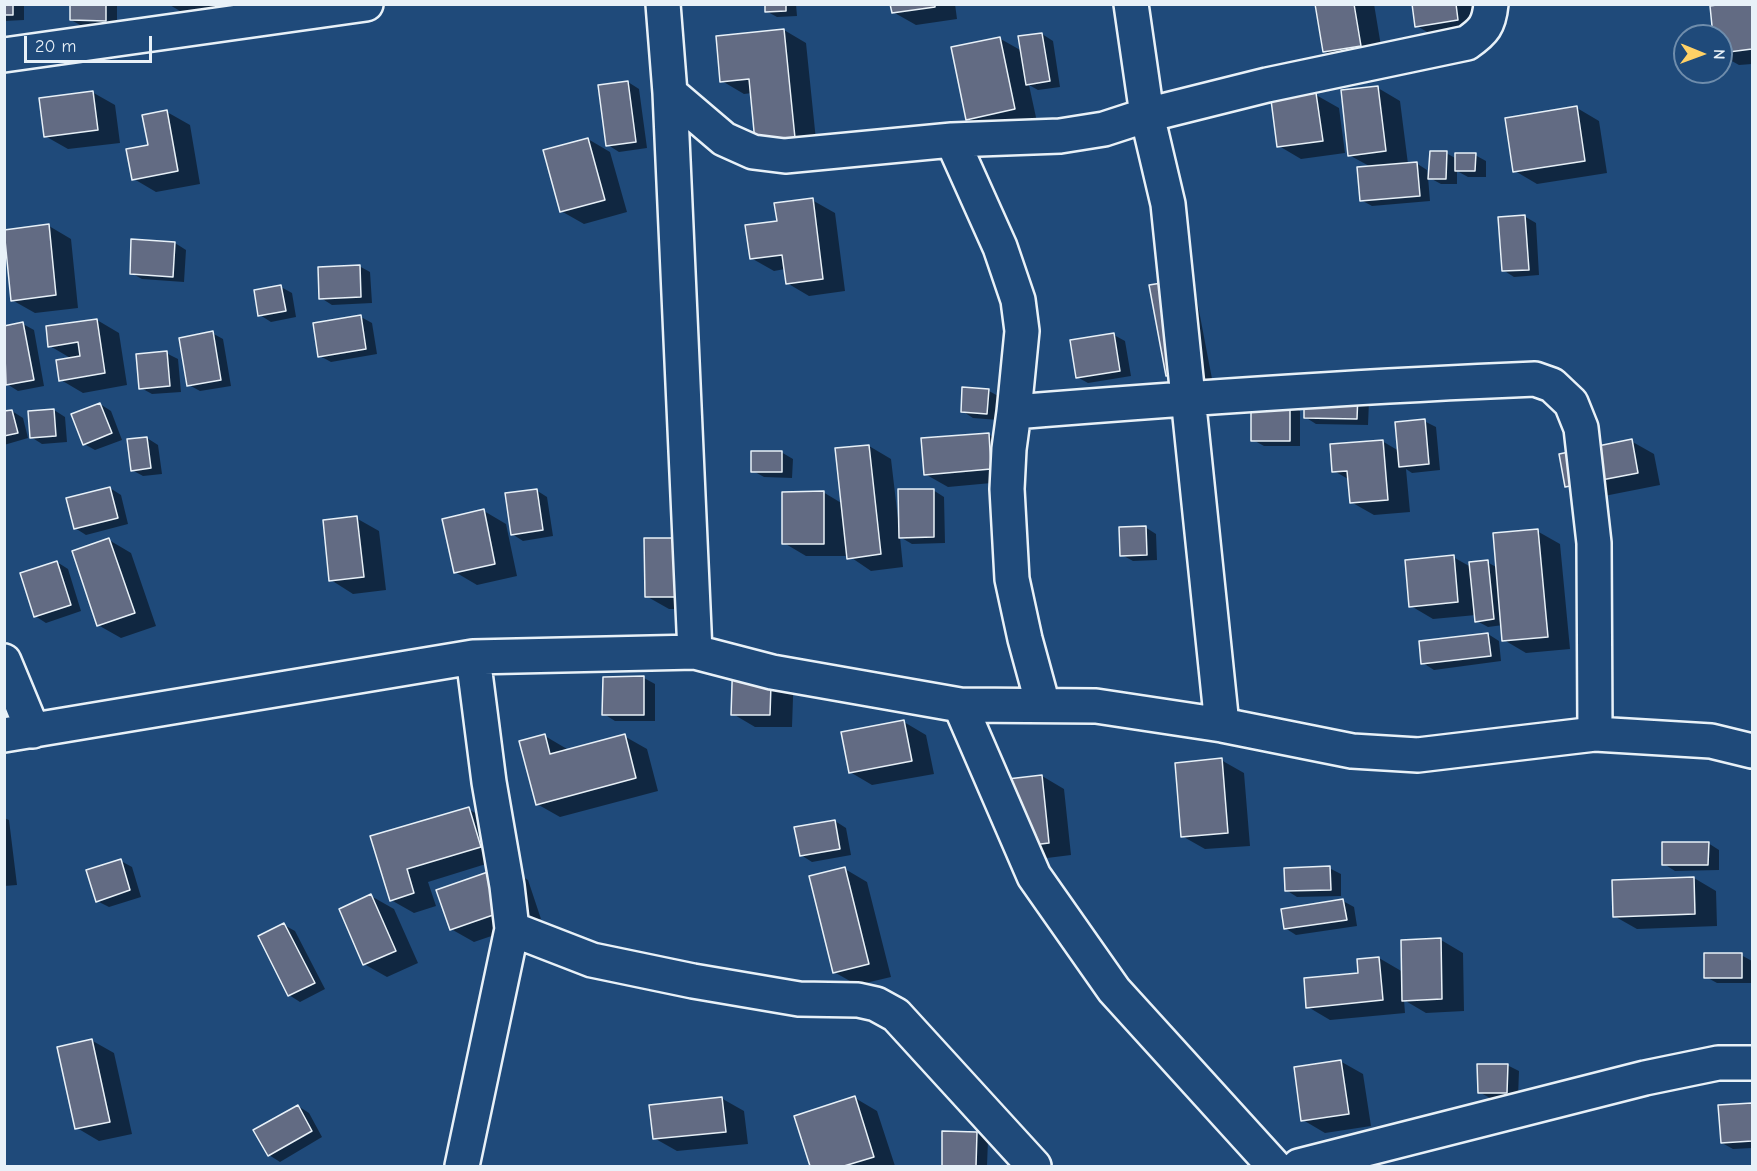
<!DOCTYPE html>
<style>
body{margin:0}
#map{position:relative;width:1757px;height:1171px;overflow:hidden;background:#1f4a7a;font-family:"Comic Neue",sans-serif}
canvas{display:block}
.frame{position:absolute;inset:0;border:6px solid #e8f1f8;pointer-events:none}
.north{position:absolute;left:1673px;top:24px;width:60px;height:60px;box-sizing:border-box;background:#1f4a7a;border:2px solid #6f8dac;border-radius:50%;rotate:91deg;font-size:16px;font-weight:700;line-height:24px;text-align:center;color:#e8f1f8}
.north::after{content:'';display:block;margin:auto;width:21px;height:27px;background:#ffd166;clip-path:polygon(50% 0,100% 100%,50% 72%,0 100%)}
.scale{position:absolute;left:24px;top:36px;width:128px;height:27px;box-sizing:border-box;border:3px solid #e8f1f8;border-top:0;padding-left:8px;font-size:18px;line-height:21px;white-space:nowrap;color:#e8f1f8;-webkit-text-stroke:4px #1f4a7a;paint-order:stroke}
</style>
<div id="map">
<canvas width="1757" height="1171"></canvas>
<div class="frame"></div>
<div class="north">N</div>
<div class="scale">20 m</div>
</div>
<script>
const ctx = document.querySelector('canvas').getContext('2d');
ctx.lineJoin = 'round';
function paint(path, color) {
  ctx.fillStyle = color;
  ctx.fill(path, 'evenodd');
}
function stroke(path, color, width, dash) {
  ctx.strokeStyle = color;
  ctx.lineWidth = width;
  ctx.lineCap = dash ? 'butt' : 'round';
  ctx.setLineDash(dash || []);
  ctx.stroke(path);
}
paint(new Path2D(`
 M4 4H24V20L4 21Z
 M72 4H117V27L82 26 71 20Z
 M168 4H260L187 15Z
 M766 4H796L797 16 777 17 766 11Z
 M892 4H955L957 19 916 25 893 12Z
 M1317 4H1374L1383 58 1347 64 1324 51Z
 M1413 4H1476L1480 32 1439 39 1417 26Z
 M1735 4H1752V64L1739 65 1721 55V36H1715Z
 M784 30 806 43 817 150 779 154 752 93 744 94 722 81Z
 M1042 34 1053 41 1060 87 1038 90 1029 85 1037 122 990 132 968 119 999 38 1022 51Z
 M628 82 639 89 647 148 619 152 608 145Z
 M1378 88 1400 101 1408 164 1416 163 1427 170 1428 176H1430L1446 153 1457 159 1475 155 1486 161V177H1468L1457 171V184H1441L1428 177 1430 201 1372 206 1361 200 1371 167 1349 155Z
 M92 92 115 105 120 143 68 149 45 136Z
 M1316 95 1339 108 1345 153 1301 159 1279 146Z
 M1577 108 1599 121 1607 173 1537 184 1515 171Z
 M167 112 190 125 200 184 156 192 134 179Z
 M588 139 610 152 627 212 584 224 561 211Z
 M812 200 835 213 845 291 809 296 787 283 785 269 774 271 751 258 778 222Z
 M1524 216 1536 223 1539 275 1514 277 1503 270Z
 M49 226 71 239 78 308 35 313 12 300Z
 M175 243 186 250 184 282 142 279 131 273Z
 M359 266 370 272 372 303 332 305 321 298Z
 M1174 282 1196 295 1213 384 1190 388 1167 375Z
 M281 287 292 293 296 317 271 322 260 315Z
 M361 317 372 323 377 354 331 362 320 356Z
 M97 320 119 333 127 385 83 393 61 380 72 359 50 346Z
 M23 324 34 330 44 386 18 391 7 384 4 370V327Z
 M212 333 223 339 231 386 200 391 189 385Z
 M1114 335 1125 341 1131 376 1088 383 1077 377Z
 M166 353 178 359 181 392 152 394 141 388Z
 M989 391 1000 397 998 420 973 418 962 411Z
 M1369 401 1368 425 1316 424 1305 417Z
 M100 404 111 411 122 440 95 450 84 444Z
 M1289 404 1300 411V446H1264L1253 440Z
 M54 410 65 417 67 442 42 444 31 437Z
 M12 411 23 418 28 438 4 445V413Z
 M1424 421 1436 427 1440 470 1412 473 1406 469 1410 512 1374 515 1351 502 1350 480 1334 471 1382 441 1399 451Z
 M988 434 1011 447 1013 481 948 487 925 474Z
 M147 438 158 445 162 474 143 476 132 470Z
 M1631 441 1654 454 1660 485 1589 499 1567 486Z
 M869 446 891 459 898 519 933 490 944 497 945 543 912 544 900 537 903 567 871 571 849 556H806L784 543 823 492 843 504Z
 M781 452 793 459 792 478 764 477 753 471Z
 M110 488 121 495 128 524 86 535 75 528Z
 M536 490 547 497 553 536 523 541 512 534Z
 M484 511 506 524 517 576 477 585 455 572Z
 M356 518 379 531 386 590 353 594 331 580Z
 M1145 527 1156 534 1157 560 1133 561 1122 555Z
 M1537 531 1560 544 1570 649 1526 653 1504 640 1503 625 1488 627 1477 621 1476 615 1433 619 1411 606 1453 557 1471 567 1487 562 1498 568Z
 M109 540 131 553 156 626 121 638 98 625Z
 M646 540 704 609H669L646 596Z
 M57 562 68 569 81 611 46 623 35 616Z
 M1488 634 1499 641 1501 661 1434 670 1423 663Z
 M794 669 792 727H755L733 714Z
 M644 678 655 684V721H615L604 714Z
 M904 722 926 735 934 774 872 785 850 772Z
 M545 736 567 749 568 751 624 736 647 749 658 791 560 817 537 804Z
 M1221 760 1244 773 1250 846 1205 849 1182 836Z
 M1042 776 1064 789 1071 855 1031 860Z
 M468 809 491 822 502 859 428 882 436 906 414 913 391 900 372 837Z
 M4 818 9 820 17 885 4 886Z
 M835 821 846 828 851 855 812 862 801 855Z
 M1708 843 1719 850V870L1675 871 1664 864Z
 M121 861 132 867 141 897 109 907 97 901Z
 M505 867 528 880 541 919 474 942 451 929Z
 M1329 868 1341 874V896L1297 897 1286 890Z
 M845 869 867 882 891 977 857 985 834 972Z
 M1694 878 1716 891 1717 926 1637 929 1614 916Z
 M371 896 394 909 418 963 387 977 364 964Z
 M1343 901 1354 907 1357 926 1296 935 1285 928Z
 M284 925 295 931 325 989 300 1002 289 995 260 936Z
 M1441 940 1463 953 1464 1011 1426 1013 1404 1000 1405 1013 1330 1020 1308 1007 1359 974 1379 958 1403 972Z
 M1741 955 1752 961V983H1717L1706 977Z
 M91 1040 114 1053 132 1134 99 1141 77 1128Z
 M1340 1061 1363 1074 1371 1126 1325 1133 1303 1120Z
 M1507 1065 1519 1071 1518 1098H1490L1479 1092Z
 M721 1098 744 1111 748 1144 677 1151 654 1138Z
 M855 1098 877 1111 895 1166H812L796 1117Z
 M1752 1104V1148L1733 1149 1722 1143 1719 1107Z
 M298 1106 309 1113 322 1137 280 1162 269 1155Z
 M944 1132 977 1133 988 1140 987 1166H943Z`), '#0007');
const building = new Path2D(`
 M4 4H13V15H4Z
 M70 4H106V21L70 20Z
 M765 4H786V11L765 12Z
 M890 4H935V7L892 13Z
 M1315 4H1354L1361 46 1323 52Z
 M1412 4H1456L1458 20 1415 27Z
 M1723 4H1752V49L1721 53V36H1713L1710 6Z
 M784 29 795 138 755 142 749 79 720 82 716 36Z
 M1042 33 1050 81 1026 85 1018 36Z
 M1000 37 1015 109 966 120 951 47Z
 M628 81 636 142 606 146 598 85Z
 M1378 86 1386 151 1348 156 1341 90Z
 M93 91 98 130 44 137 39 98Z
 M1316 93 1323 141 1277 147 1271 100Z
 M1577 106 1585 161 1513 172 1505 118Z
 M167 110 178 171 132 180 126 149 148 145 142 115Z
 M588 138 605 200 560 212 543 150Z
 M1430 151H1447L1446 179H1428Z
 M1455 153H1476L1475 171H1455Z
 M1417 162 1420 196 1360 201 1357 167Z
 M813 198 823 279 786 284 782 255 750 259 745 225 777 221 774 203Z
 M1525 215 1529 270 1502 271 1498 217Z
 M49 224 56 295 11 301 4 230Z
 M131 239 175 242 173 277 130 274Z
 M360 265 361 297 319 299 318 267Z
 M1174 281 1191 371 1166 376 1149 285Z
 M281 285 286 311 258 316 254 290Z
 M361 315 366 349 318 357 313 323Z
 M97 319 105 373 59 381 56 360 80 356 78 342 48 347 46 326Z
 M23 322 34 380 6 385 4 326Z
 M213 331 221 380 187 386 179 338Z
 M1114 333 1120 371 1076 378 1070 340Z
 M167 351 170 386 139 389 136 354Z
 M962 387 989 389 987 414 961 412Z
 M1304 393 1358 394 1357 419 1304 418Z
 M100 403 112 433 83 445 71 414Z
 M1251 403H1290V441H1251Z
 M54 409 56 436 30 438 28 411Z
 M12 410 18 433 4 436V411Z
 M1425 419 1429 464 1399 467 1395 422Z
 M989 433 991 469 924 475 921 438Z
 M147 437 151 468 131 471 127 439Z
 M1632 439 1638 473 1565 487 1559 454Z
 M1383 440 1388 500 1350 503 1347 471 1332 472 1330 444Z
 M869 445 881 554 847 559 835 448Z
 M751 451H782V472H751Z
 M110 487 118 518 74 529 66 498Z
 M537 489 543 530 511 535 505 493Z
 M898 489H934V537L899 538Z
 M824 491V544H782V492Z
 M484 509 495 564 454 573 442 519Z
 M357 516 364 577 329 581 323 520Z
 M1146 526 1147 555 1120 556 1119 527Z
 M1538 529 1548 637 1502 641 1493 533Z
 M109 538 135 613 97 626 72 551Z
 M644 538H681L682 597H645Z
 M1454 555 1458 602 1409 607 1405 560Z
 M1488 560 1494 619 1475 622 1469 562Z
 M57 561 71 605 34 617 20 573Z
 M1488 633 1491 656 1421 664 1419 641Z
 M733 654H772L770 715H731Z
 M644 676V715H602L603 677Z
 M904 720 912 761 849 773 841 732Z
 M545 734 550 754 625 734 636 778 536 805 519 741Z
 M1222 758 1228 833 1181 837 1175 763Z
 M1042 775 1049 843 1008 848 999 780Z
 M469 807 481 847 407 869 414 893 390 901 370 836Z
 M835 820 840 849 800 856 794 827Z
 M1662 842H1709L1708 865H1662Z
 M121 859 130 890 96 902 86 870Z
 M505 866 519 906 450 930 436 890Z
 M1330 866 1331 890 1285 891 1284 868Z
 M845 867 869 964 833 973 809 876Z
 M1694 877 1695 914 1613 917 1612 880Z
 M371 894 396 951 363 965 339 909Z
 M1343 899 1347 920 1284 929 1281 909Z
 M284 923 315 983 288 996 258 936Z
 M1441 938 1442 999 1402 1001 1401 940Z
 M1704 953H1742V978H1704Z
 M1379 957 1383 1000 1306 1008 1304 978 1358 973 1357 959Z
 M92 1039 110 1122 75 1129 57 1047Z
 M1341 1060 1349 1114 1301 1121 1294 1067Z
 M1477 1064H1508L1507 1093H1478Z
 M855 1096 874 1157 844 1166H810L794 1116Z
 M722 1097 726 1132 653 1139 649 1105Z
 M1752 1103V1141L1721 1143 1718 1105Z
 M298 1105 312 1131 268 1156 253 1130Z
 M942 1131 977 1132 976 1166H942Z`);
paint(building, '#626b83');
stroke(building, '#e8f1f8', 1.5);
const minor = new Path2D(`
 M663 4 670 93 695 652
 M1131 4 1147 115 1168 204 1222 725
 M4 55 366 4
 M670 93 724 139 753 152 785 156 952 140 1060 136 1104 129 1147 115 1267 85 1467 43C1484 31 1489 25 1491 4
 M952 140 1000 247 1018 300 1022 331 1014 412 1009 449 1007 489 1012 579 1025 639 1043 705
 M1014 412C1188 398 1361 386 1535 379L1552 385 1571 403 1581 428 1594 543 1595 734
 M4 661 33 731
 M960 705 1034 876 1114 990 1274 1166
 M4 735 473 657 695 652 772 672 960 705 1096 706 1222 725 1352 751 1418 755 1595 734 1711 741 1752 751
 M512 929 592 960 693 981 799 999 858 1000 876 1004 896 1015 1034 1166
 M462 1166 512 929 507 886 489 782 473 657
 M1299 1166 1645 1078 1718 1063H1752`);
stroke(minor, '#e8f1f8', 38);
stroke(minor, '#1f4a7a', 33);
</script>
